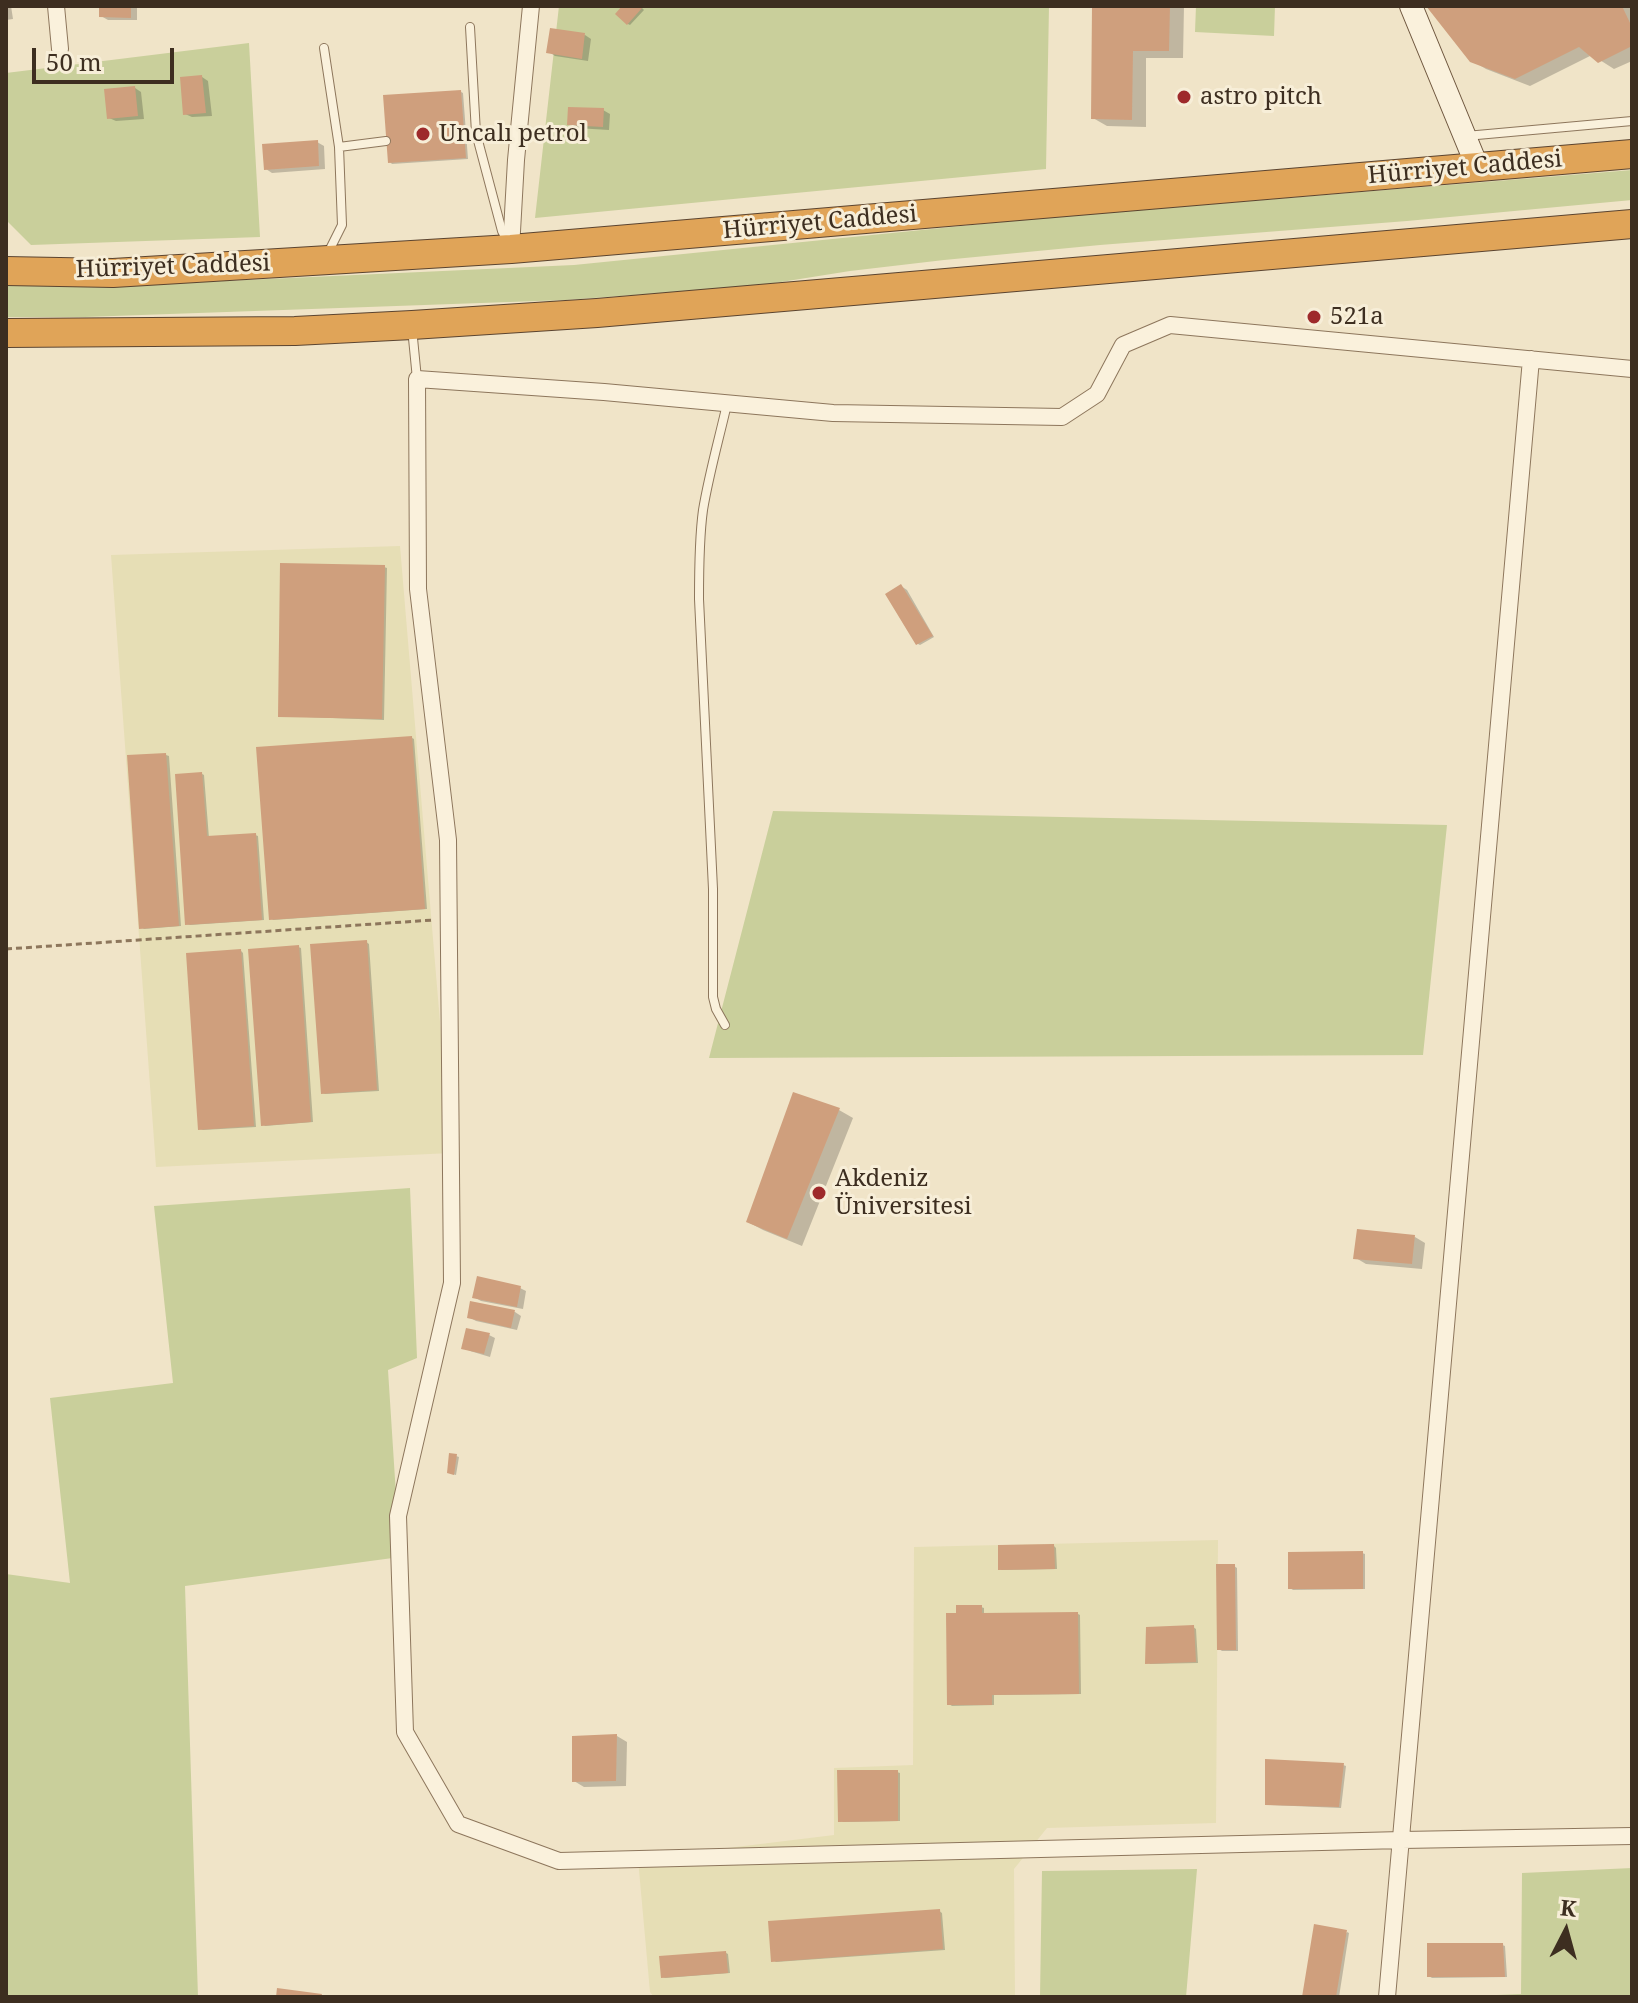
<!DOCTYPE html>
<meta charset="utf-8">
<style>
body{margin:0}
#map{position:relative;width:1638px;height:2003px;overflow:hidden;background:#f0e4c8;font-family:"Noto Serif",serif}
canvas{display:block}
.frame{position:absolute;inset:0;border:8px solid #3d2e20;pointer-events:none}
.north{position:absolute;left:1526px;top:1891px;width:80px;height:80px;-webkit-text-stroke:6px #f7eed8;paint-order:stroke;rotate:6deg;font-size:22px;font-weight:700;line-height:32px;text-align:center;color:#3d2e20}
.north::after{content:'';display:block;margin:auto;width:28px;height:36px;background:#3d2e20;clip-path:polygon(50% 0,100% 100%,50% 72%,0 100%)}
.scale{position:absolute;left:32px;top:48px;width:142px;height:36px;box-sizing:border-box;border:4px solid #3d2e20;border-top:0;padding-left:10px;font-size:24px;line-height:28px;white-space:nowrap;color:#3d2e20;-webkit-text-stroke:6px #f7eed8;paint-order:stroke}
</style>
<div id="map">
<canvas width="1638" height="2003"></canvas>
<div class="frame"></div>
<div class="north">K</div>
<div class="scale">50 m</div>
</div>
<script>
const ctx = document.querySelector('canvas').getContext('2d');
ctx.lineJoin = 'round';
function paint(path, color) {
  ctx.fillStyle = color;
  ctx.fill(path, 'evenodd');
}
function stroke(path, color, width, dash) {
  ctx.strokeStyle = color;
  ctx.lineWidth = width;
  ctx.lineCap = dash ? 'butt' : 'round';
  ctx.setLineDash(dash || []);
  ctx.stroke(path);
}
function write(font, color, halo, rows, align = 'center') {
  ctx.font = font + ' "Noto Serif",serif';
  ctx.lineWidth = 6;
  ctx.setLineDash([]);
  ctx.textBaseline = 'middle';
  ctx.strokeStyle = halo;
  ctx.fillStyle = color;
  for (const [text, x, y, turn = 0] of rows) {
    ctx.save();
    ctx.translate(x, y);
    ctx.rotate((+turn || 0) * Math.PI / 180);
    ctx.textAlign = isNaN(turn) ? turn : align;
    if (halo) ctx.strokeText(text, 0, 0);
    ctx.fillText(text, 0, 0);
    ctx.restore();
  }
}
paint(new Path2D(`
 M400 546 451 1153 156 1167 111 555Z
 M1218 1540 1216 1823 1047 1828 1014 1869 1015 1997H654L650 1992 638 1859 834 1835V1768L913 1765 914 1547Z`), '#e6deb5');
paint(new Path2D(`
 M559 6H1049L1046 169 535 218Z
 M1196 6H1275L1274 36 1195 32Z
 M249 43 260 237 31 245 6 220V73Z
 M1632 170V200L1407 221 1100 245 944 260 850 271 756 286 566 300 85 317H6V283L158 284 574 265 1041 218Z
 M773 811 1447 825 1423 1055 709 1058Z
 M410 1188 417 1358 388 1370 400 1557 185 1586 198 1997H6V1574L70 1583 50 1398 173 1383 154 1206Z
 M1632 1868V1997H1448L1521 1994 1522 1873Z
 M1197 1869 1186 1997H1040L1042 1871Z`), '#c9cf9b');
paint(new Path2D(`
 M6 6H11L13 19 6 20Z
 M101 6H137V20H108L101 16Z
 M625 6H640L644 10 630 25 628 24Z
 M1094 6H1184L1183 58H1146V127L1107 126 1093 118Z
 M1429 6H1631L1632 61 1614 69 1592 55 1530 86 1486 69 1471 60Z
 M585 35 591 39 588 61 555 56 549 52Z
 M202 77 208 81 212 116 192 117 185 114Z
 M135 88 141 92 144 119 116 121 109 118Z
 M461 92 463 93 468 159 392 164 390 162Z
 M603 110 610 114 609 130 576 128 569 124Z
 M317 142 324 146 325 169 272 173 266 169Z
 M384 567 387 568 384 720 280 716Z
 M901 586 907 590 934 637 920 645 918 644Z
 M412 738 414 739 427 909 273 920 271 918Z
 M166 755 169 756 181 926 144 929 141 927Z
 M202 774 204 775 209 838 255 835 258 836 264 920 190 925 187 924Z
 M366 942 369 944 379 1091 325 1094 323 1093Z
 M298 947 301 948 313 1122 265 1126 263 1124Z
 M241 951 243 953 256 1127 203 1130 200 1129Z
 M839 1110 853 1118 802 1246 763 1230 748 1222Z
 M1415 1237 1425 1243 1422 1269 1366 1264 1356 1258Z
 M520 1288 526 1291 523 1309 481 1301 474 1297Z
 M471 1303 515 1312 521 1316 517 1330 476 1321 469 1317Z
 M489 1335 495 1338 490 1357 470 1351 464 1348Z
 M456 1456 459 1457 456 1475 452 1474Z
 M1054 1546 1056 1548 1057 1569 1002 1570 1000 1569Z
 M1362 1553 1365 1554V1589L1293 1590 1290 1588Z
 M1234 1566 1237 1568 1238 1651H1222L1219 1649Z
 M981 1607 984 1608V1615L1078 1614 1080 1615 1081 1694 994 1695V1705L952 1706 949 1704 958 1615Z
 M1193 1627 1196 1629 1198 1663 1149 1664Z
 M617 1736 627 1742 626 1786 584 1787 574 1781Z
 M1343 1765 1346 1766 1341 1808 1270 1805Z
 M897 1772 900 1773V1821L842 1822Z
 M939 1911 942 1913 945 1950 776 1962 773 1960Z
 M1347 1932 1349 1933 1339 1997H1304Z
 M1502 1945 1505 1946 1507 1977 1432 1978 1429 1976Z
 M726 1953 728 1954 730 1973 665 1978 663 1977Z`), '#0003');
paint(new Path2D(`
 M99 6H131V18L99 17Z
 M622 6H642L643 7 627 25 615 14Z
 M1092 6H1170L1169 51H1133L1132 120 1091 119Z
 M1426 6H1622L1632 27V46L1598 63 1579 47 1515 79 1470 62Z
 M550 28 585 33 582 59 546 53Z
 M202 75 206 113 183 115 180 77Z
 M135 86 138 116 107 119 104 89Z
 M461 90 466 158 388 163 383 95Z
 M568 107 604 108 603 127 567 125Z
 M318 140 319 166 264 170 262 144Z
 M280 563 385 565 382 719 278 717Z
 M901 584 933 636 916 645 885 594Z
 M412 736 425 909 269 920 256 747Z
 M166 753 179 926 139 929 127 755Z
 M202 772 207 836 256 833 262 920 185 925 175 774Z
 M367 940 377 1090 321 1094 310 944Z
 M299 945 311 1122 261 1126 248 949Z
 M241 949 254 1126 198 1130 186 953Z
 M793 1092 840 1108 787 1239 746 1222Z
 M1357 1229 1415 1235 1412 1264 1353 1259Z
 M477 1276 521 1286 517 1307 472 1298Z
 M470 1301 515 1310 511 1328 467 1318Z
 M466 1328 490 1333 484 1354 461 1349Z
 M449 1453 457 1454 454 1475 447 1473Z
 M1054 1544 1055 1569 998 1570V1545Z
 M1363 1551V1589H1288V1552Z
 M1216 1564H1235L1236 1650H1217Z
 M956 1605H982V1613L1078 1612 1079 1694 992 1695V1705H947L946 1613H956Z
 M1194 1625 1196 1662 1145 1664 1146 1627Z
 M617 1734 616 1781 572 1782V1736Z
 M1265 1759 1344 1763 1339 1807 1265 1805Z
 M837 1770H898V1821L838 1822Z
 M940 1909 943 1949 771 1962 768 1921Z
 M1314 1924 1347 1930 1336 1997H1302Z
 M1427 1943H1503L1505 1977H1427Z
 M726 1951 728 1973 661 1978 659 1956Z
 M277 1988 322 1994 321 1997H276Z`), '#cf9f7d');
const lane = new Path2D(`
 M470 27 476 133
 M324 48 339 147
 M464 134 476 133 502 231 507 241
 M1466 136 1632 121
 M327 255 342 225 339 147 386 141
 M412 328 417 379
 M725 1025 716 1009 713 997V889L699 599C699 569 699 539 703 510 709 474 719 439 727 404`);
const street = new Path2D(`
 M56 6 60 49
 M511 249 516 160 531 6
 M1632 369 1170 325 1123 345 1097 394 1062 417 833 413 604 392 417 379 418 589 448 840 452 1283 398 1516 405 1732 458 1824 559 1861 1402 1840 1632 1836
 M1387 1997 1531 359`);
const secondary = new Path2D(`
 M1411 6 1477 166`);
const highway = new Path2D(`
 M6 271 113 273 511 249 1632 154
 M6 333 295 331 412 325 597 313 1632 224`);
stroke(lane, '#8d765c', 10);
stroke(street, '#8d765c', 18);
stroke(secondary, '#6f573f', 24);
stroke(highway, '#5b4430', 30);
stroke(new Path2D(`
 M6 949 433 920`), '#8d765c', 3, [6, 4]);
stroke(lane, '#faf1dc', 8);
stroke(street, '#faf1dc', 16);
stroke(secondary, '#faf1dc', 22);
stroke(highway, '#e0a458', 28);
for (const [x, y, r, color] of [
 [1184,97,8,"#9e2a2b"],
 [423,134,8,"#9e2a2b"],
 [1314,317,8,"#9e2a2b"],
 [819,1193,8,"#9e2a2b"]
]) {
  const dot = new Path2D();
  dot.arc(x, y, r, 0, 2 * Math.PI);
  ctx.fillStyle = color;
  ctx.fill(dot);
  stroke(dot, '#f7eed8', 3);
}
write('24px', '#3d2e20', '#f7eed8', [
 ["astro pitch",1200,97],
 ["Uncalı petrol",439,134],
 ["521a",1330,317],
 ["Akdeniz",835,1179],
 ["Üniversitesi",835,1207]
], 'left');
write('24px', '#3d2e20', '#f7eed8', [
 ["Hürriyet Caddesi",1465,168,-5],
 ["Hürriyet Caddesi",820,223,-5],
 ["Hürriyet Caddesi",173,267,-2]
]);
</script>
